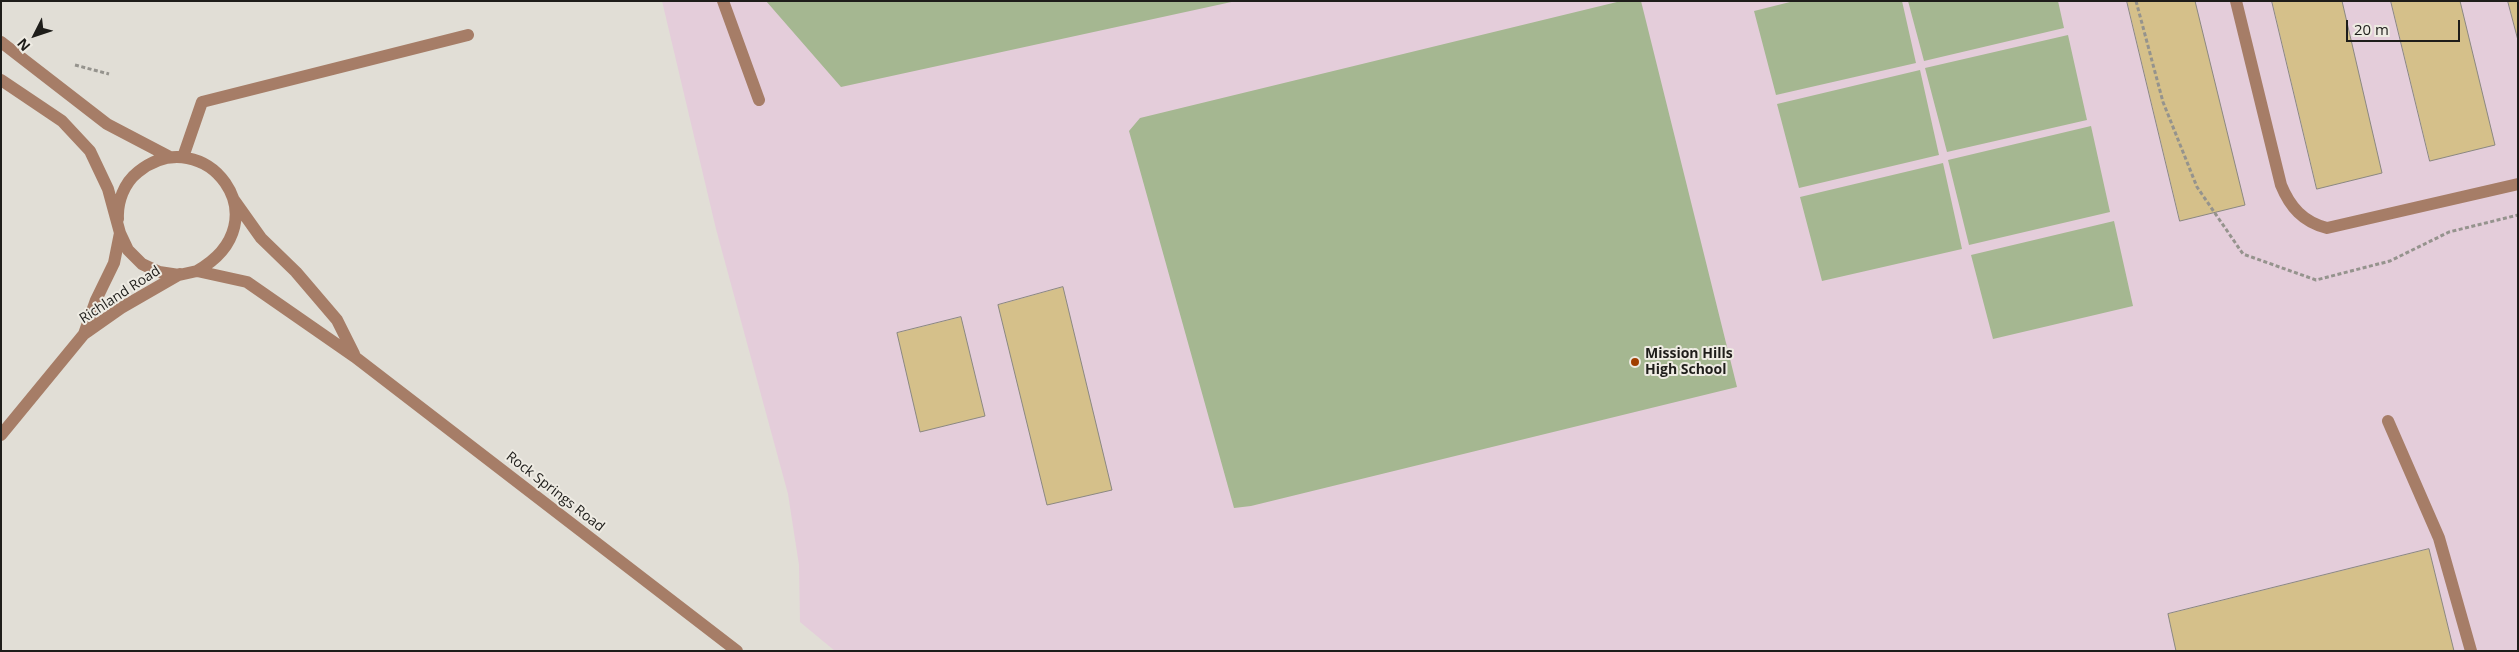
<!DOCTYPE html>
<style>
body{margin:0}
#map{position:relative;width:2519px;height:652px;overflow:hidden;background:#e1ded6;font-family:"Open Sans",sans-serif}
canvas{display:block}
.frame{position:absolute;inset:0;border:2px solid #1e1d1a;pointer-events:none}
.north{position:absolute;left:10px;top:10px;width:50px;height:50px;-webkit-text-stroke:4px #eeebe3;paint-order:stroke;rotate:229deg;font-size:14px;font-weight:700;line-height:20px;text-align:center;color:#1e1d1a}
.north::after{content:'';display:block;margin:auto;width:18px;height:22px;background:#1e1d1a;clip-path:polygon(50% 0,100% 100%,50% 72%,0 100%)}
.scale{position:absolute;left:2346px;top:20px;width:114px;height:22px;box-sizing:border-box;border:2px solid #1e1d1a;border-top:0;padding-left:6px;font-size:15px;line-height:18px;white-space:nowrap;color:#1e1d1a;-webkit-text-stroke:4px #eeebe3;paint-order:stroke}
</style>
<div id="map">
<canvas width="2519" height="652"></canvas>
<div class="frame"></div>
<div class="north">N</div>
<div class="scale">20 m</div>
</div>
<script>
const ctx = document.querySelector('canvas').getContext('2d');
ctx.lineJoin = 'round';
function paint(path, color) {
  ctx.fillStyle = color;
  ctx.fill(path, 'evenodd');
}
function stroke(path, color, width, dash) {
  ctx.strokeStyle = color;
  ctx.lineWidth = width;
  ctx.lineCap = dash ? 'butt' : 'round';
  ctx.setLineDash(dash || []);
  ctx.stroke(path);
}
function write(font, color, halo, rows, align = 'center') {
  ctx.font = font + ' "Open Sans",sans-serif';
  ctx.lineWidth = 4;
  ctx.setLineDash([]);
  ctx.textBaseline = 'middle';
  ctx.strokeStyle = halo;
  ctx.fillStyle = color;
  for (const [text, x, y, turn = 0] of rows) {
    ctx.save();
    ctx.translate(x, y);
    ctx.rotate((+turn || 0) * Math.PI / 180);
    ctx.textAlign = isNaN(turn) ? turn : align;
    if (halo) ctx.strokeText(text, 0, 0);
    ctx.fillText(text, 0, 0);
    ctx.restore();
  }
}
paint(new Path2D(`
 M662 1H2518V651H835L800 622 799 565 788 494 716 229Z`), '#e4cdda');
paint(new Path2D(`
 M766 1H1236L841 87Z
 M1621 1H1641L1737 387 1251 506 1234 508 1129 131 1140 118Z
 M1794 1H1902L1916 63 1776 95 1754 11Z
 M1908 1H2058L2064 28 1924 61Z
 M2068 35 2087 120 1947 152 1925 68Z
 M1920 70 1939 155 1799 188 1777 104Z
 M2091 126 2110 212 1969 245 1948 160Z
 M1943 163 1962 249 1822 281 1800 197Z
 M2114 221 2133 306 1993 339 1971 255Z`), '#a5b791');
const building = new Path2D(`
 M2127 1H2195L2245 205 2180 221Z
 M2272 1H2342L2382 173 2317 189Z
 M2391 1H2460L2495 145 2430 161Z
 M2508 1H2518V40Z
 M1063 287 1112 490 1047 505 998 305Z
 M961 317 985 416 920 432 897 333Z
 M2429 549 2454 651H2176L2168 614Z`);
paint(building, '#d5c08a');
stroke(building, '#8b8881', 1);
stroke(new Path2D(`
 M2136 1 2163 102 2197 187 2243 254 2316 280 2390 261 2449 232 2518 215
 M75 65 109 74`), '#95938d', 3, [4, 2.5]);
stroke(new Path2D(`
 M723 1 759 100
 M2236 1 2281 185C2290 207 2303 222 2327 228L2518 184
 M1 42 107 124 170 157
 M1 80 62 121 90 151 108 189 120 233 128 250 142 264 159 272 179 275 197 271 247 282 355 357 737 651
 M183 157 202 102 468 35
 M234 200 261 238 296 272 337 320 354 354
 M118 219C117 202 124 183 138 172 204 119 285 221 197 271
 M84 334 96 300 114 263 120 233
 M2388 421 2439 538 2471 651
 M1 435 84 334 121 308 180 274`), '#a67d67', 12);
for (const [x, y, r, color] of [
 [1635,362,5,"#a03e00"]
]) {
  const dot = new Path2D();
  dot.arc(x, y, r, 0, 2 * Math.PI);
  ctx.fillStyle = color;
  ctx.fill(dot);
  stroke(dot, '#eeebe3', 2);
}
write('14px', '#1e1d1a', '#eeebe3', [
 ["Richland Road",120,295,-33],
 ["Rock Springs Road",555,492,38]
]);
write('bold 14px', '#1e1d1a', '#eeebe3', [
 ["Mission Hills",1645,354],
 ["High School",1645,370]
], 'left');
</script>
